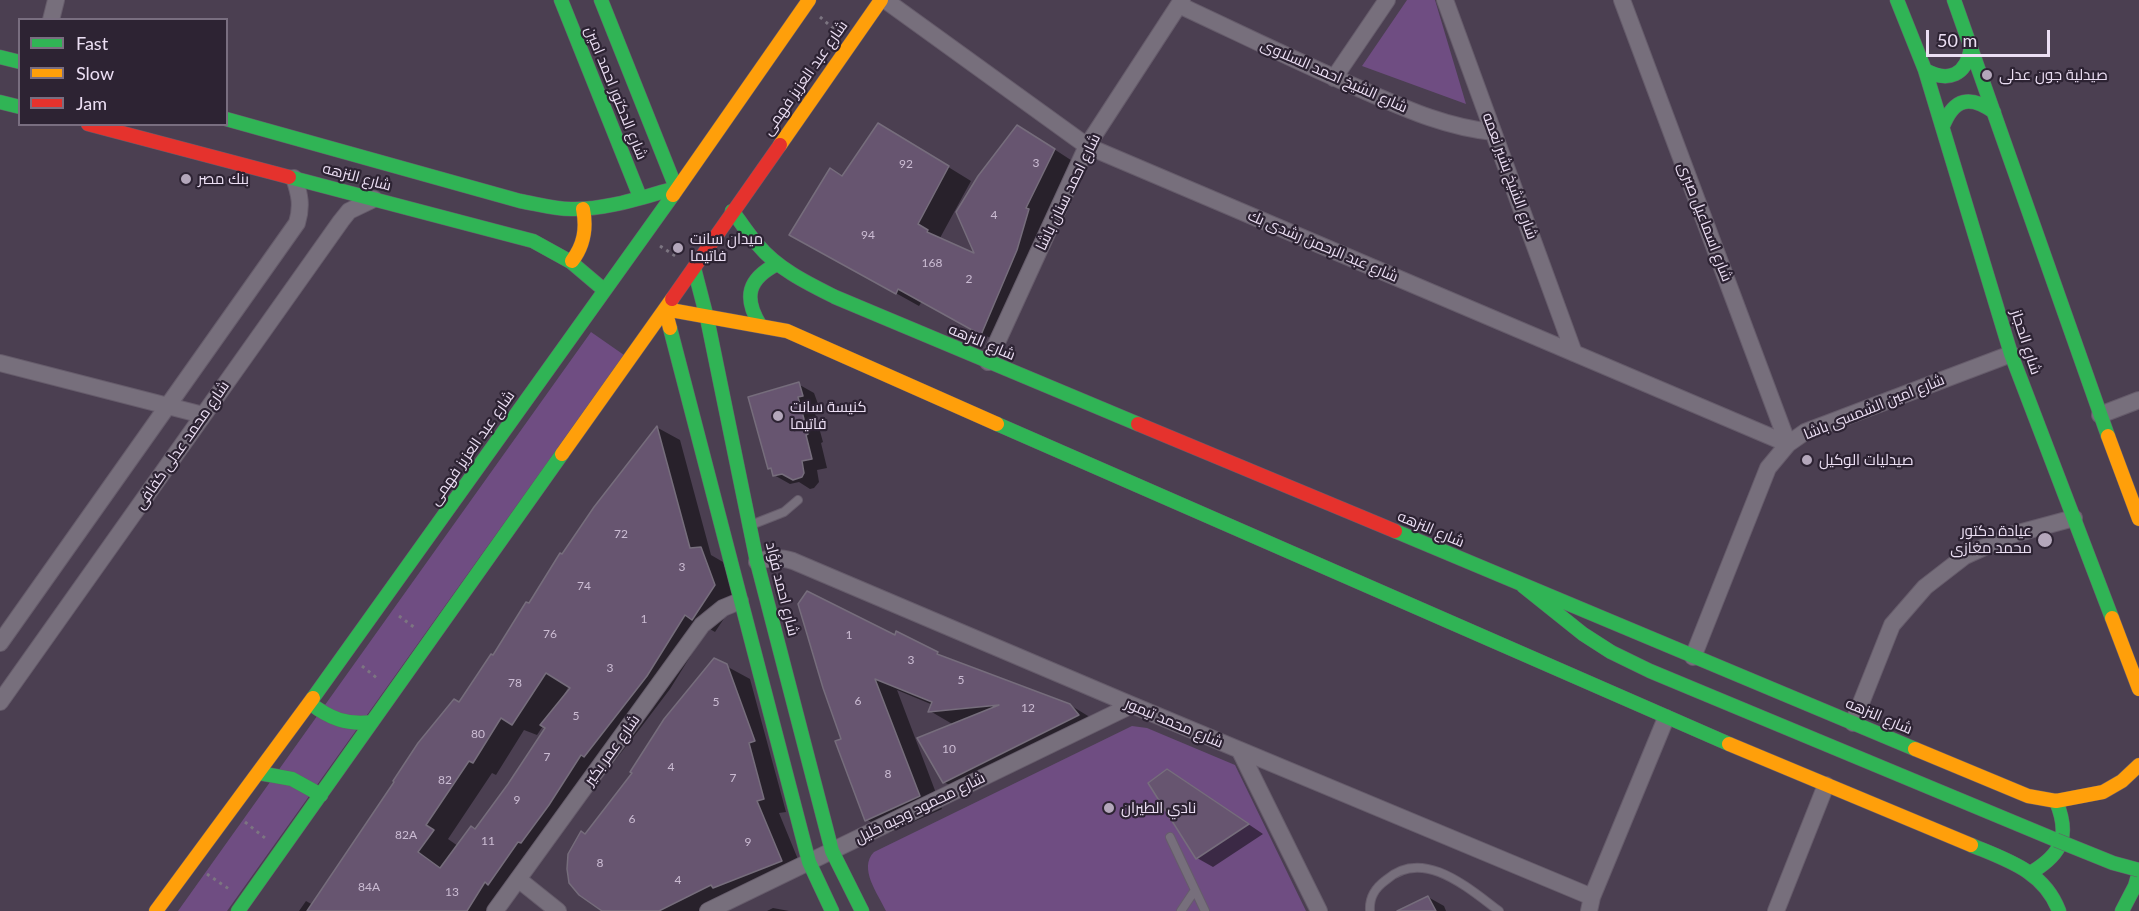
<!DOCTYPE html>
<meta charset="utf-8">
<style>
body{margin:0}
#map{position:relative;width:2139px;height:911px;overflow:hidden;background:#4b3f51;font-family:Lato,sans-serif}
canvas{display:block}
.legend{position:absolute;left:18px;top:18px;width:210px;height:108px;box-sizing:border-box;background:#2d2333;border:2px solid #796e80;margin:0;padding:8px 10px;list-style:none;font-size:18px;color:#ecdff4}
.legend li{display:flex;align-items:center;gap:12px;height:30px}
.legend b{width:30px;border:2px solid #796e80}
.scale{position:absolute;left:1926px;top:30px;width:124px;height:27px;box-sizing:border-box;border:3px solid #ecdff4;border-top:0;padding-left:8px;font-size:18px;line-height:21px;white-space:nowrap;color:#ecdff4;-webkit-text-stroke:4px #2d2333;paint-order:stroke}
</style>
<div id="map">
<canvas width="2139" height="911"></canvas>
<ul class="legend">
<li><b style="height:8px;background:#30b455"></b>Fast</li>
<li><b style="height:8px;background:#ff9f0a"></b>Slow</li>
<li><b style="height:8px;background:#e5322d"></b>Jam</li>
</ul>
<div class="scale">50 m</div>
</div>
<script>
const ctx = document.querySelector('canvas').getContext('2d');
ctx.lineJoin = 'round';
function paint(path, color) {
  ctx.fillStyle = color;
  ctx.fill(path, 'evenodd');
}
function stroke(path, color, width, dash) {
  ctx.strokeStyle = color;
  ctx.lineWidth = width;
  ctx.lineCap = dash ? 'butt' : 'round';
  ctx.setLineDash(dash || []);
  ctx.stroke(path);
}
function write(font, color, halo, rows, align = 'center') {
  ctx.font = font + ' Lato,Cairo,sans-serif';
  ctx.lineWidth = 4.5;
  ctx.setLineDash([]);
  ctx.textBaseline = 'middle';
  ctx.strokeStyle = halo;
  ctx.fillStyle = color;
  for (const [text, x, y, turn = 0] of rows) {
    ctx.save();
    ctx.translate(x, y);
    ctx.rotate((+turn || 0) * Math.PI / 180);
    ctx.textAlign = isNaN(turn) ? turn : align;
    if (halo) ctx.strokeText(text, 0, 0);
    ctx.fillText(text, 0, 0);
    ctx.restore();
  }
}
paint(new Path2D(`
 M1407 0H1435L1466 104 1362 66Z
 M591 332 624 355 227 911H178Z
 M1132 726 1147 728 1235 765 1306 911H886C878 894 858 868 874 852Z`), '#6f4d82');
paint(new Path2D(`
 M901 138 971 181 940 238 977 256 1040 140 1077 164 1005 346 922 301 919 306 813 247 842 177Z
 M798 384 814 393 818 404 813 406 823 442 821 443 827 468 817 470 819 482 814 488 810 489 799 482 790 484 774 475 773 471 769 468Z
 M658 428 680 440 711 555 723 562 737 599 715 632 708 628 670 689 642 726 498 911H299L306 901 313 905 494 657 595 508ZM569 686 572 688 563 699 562 698ZM543 726 547 728 476 831 458 846 448 839 492 773 496 775 524 730 537 735Z
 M896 637 948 659 1070 705 1093 719 1100 728 967 795 944 782 954 725 930 711 933 705 897 690 942 809 889 833 866 819 843 740Z
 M726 666 750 679 786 812 779 813 804 874 707 911H605L586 836Z
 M1183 780 1263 834 1213 867 1197 858Z
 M1428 897 1444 906 1446 911H1400Z
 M773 908 789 911H767Z`), '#0007');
const building = new Path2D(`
 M878 123 949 166 918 224 928 230 927 232 974 253 956 212 978 176 1017 125 1055 149 1026 208 1029 209 1017 250 981 335 898 289 896 294 789 235 830 168 842 176Z
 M799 382 803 396 798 397 808 434 806 435 812 459 802 461 804 473 802 477 793 480 782 474 773 476 771 468 768 469 748 397Z
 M657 426 690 548 701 547 715 585 692 620 685 615 647 676 584 757 581 755 549 805 521 843 518 842 488 885 485 882 467 911H307L394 782 393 781 418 743 454 699 459 702 491 654 493 655 526 602 529 603 560 553 562 554 594 507ZM546 673 570 688 540 725 545 728 508 784 475 829 471 826 440 868 418 852 434 830 426 825 469 761 473 763 501 718 512 725Z
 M807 591 895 635 896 631 938 652 937 654 1070 704 1079 715 943 783 917 738 999 705 928 712 932 702 875 679 920 796 865 821 835 741 841 739 823 688 798 604Z
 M714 658 727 664 755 741 749 743 764 799 757 801 782 861 713 888 711 885 659 911H602L579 895 569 883 567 869 568 854 581 831 585 834 632 773 630 772 664 719Z
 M1167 769 1249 824 1196 859 1148 783Z
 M1428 896 1436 911H1397Z`);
paint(building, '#675570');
stroke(building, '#766d7c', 1.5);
const lane = new Path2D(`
 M751 525 784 512 798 500
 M1170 837 1205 911
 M1181 911 1195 890
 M1370 911C1369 897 1375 888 1386 880 1423 847 1468 888 1499 911`);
const street = new Path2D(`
 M885 0 1087 146 1788 444
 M1445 0 1574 353
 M1622 0 1788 444
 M1179 5C1239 33 1298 62 1358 88 1404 108 1444 127 1493 132
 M51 20 56 0
 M1334 78 1387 0
 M988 362 1087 146 1182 0
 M0 363 203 415
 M2100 415 2139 400
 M757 562C770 557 779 557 793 561L1132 705 1592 897
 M0 643 297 223C302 206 300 195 294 178
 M1693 657 1768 468 1788 444 1805 432 2011 354
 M0 702 341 221 349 211 374 199
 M1853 723 1892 625 1925 587 1965 556 2011 535 2074 518
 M1240 751 1319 911
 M518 879 558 911
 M495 911 702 625 723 608 740 601
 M708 911 1132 705
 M1589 911 1592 897 1666 718
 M1776 911 1826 785`);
const fast = new Path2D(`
 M561 0 640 197
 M1897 0 1925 70 2011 354 2112 618
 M1954 0 2108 436
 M0 57 20 62
 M1925 70C1949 83 1966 75 1971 48
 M0 102 20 107
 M226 119 520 201C537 204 554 209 571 209 607 210 642 197 676 188L601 0
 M1943 126C1954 98 1970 95 1994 112
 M289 177 533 241 571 262 604 290
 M732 211C741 222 748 234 758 245 778 269 807 283 835 297L1138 424
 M694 268 707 318 757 562 832 851 862 911
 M760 325C743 297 748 279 777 264
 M670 328 809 862 832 911
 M997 424 1729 744
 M1395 531 1915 749
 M1523 586 1583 634 1611 652 1650 671 2056 840
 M313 698 673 195
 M310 703C330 719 347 725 372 722
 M259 773 292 779 321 795
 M1971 845C2007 860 2044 871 2059 911
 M2032 872C2063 853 2070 835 2056 801
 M238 911 562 454
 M2122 911 2135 886 2139 872`);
const slow = new Path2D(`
 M780 145 881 0
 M673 195 809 0
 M572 261C584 245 587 229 583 209
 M670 328 665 309 787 331 997 424
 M2108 436 2139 519
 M562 454 672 299
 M2112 618 2139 689
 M1729 744 1971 845
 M1915 749 2028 796 2056 801 2103 792 2122 781 2139 765
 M156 911 313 698`);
const jam = new Path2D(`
 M88 124 289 177
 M672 299 780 145
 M1138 424 1395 531`);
stroke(lane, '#665c6b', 10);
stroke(street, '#665c6b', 18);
stroke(fast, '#665c6b', 15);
stroke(slow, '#665c6b', 15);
stroke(jam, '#665c6b', 15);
stroke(new Path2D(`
 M820 17 835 30
 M660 246 677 257
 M399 616 415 628
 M362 666 378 679
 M245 822 265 838
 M207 874 229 889`), '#7c7581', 3, [3, 4.5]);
stroke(lane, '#776f7c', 8);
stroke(street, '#776f7c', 16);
stroke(fast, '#30b455', 14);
stroke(slow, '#ff9f0a', 14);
stroke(jam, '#e5322d', 14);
const fastBridge = new Path2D(`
 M2056 840 2113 863 2139 870`);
stroke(fastBridge, '#665c6b', 15, []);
stroke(fastBridge, '#30b455', 14);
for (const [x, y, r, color] of [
 [1987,75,6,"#b4a7bb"],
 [186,179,6,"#b4a7bb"],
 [678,248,6,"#b4a7bb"],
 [778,416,6,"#b4a7bb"],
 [1807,460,6,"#b4a7bb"],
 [2045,540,8,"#b4a7bb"],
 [1109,808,6,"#b4a7bb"]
]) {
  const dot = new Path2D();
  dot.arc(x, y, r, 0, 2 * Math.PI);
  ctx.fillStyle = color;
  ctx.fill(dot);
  stroke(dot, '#2d2333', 2);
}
write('12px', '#cbbcd3', null, [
 ["3",1036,163],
 ["92",906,164],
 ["4",994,215],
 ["94",868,235],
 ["168",932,263],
 ["2",969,279],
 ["72",621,534],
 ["3",682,567],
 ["74",584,586],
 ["1",644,619],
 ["76",550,634],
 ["1",849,635],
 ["3",911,660],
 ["3",610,668],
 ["5",961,680],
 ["78",515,683],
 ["6",858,701],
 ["5",716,702],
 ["12",1028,708],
 ["5",576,716],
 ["80",478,734],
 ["10",949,749],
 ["7",547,757],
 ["4",671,767],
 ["8",888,774],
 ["7",733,778],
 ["82",445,780],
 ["9",517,800],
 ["6",632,819],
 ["82A",406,835],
 ["11",488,841],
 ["9",748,842],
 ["8",600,863],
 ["4",678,880],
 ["84A",369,887],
 ["13",452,892]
]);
write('15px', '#ecdff4', '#2d2333', [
 ["صيدلية جون عدلى",1999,75],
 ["بنك مصر",198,179],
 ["ميدان سانت",690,239],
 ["فاتيما",690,256],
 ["كنيسة سانت",790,407],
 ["فاتيما",790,424],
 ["صيدليات الوكيل",1819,460],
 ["عيادة دكتور",2032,531,"right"],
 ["محمد مغازى",2032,548,"right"],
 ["نادي الطيران",1121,808]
], 'left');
write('15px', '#ecdff4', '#2d2333', [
 ["شارع الشيخ احمد السلاوى",1334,76,24],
 ["شارع عبد العزيز فهمى",805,78,-55],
 ["شارع الدكتور احمد امين",616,93,68],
 ["شارع الشيخ بشير نعمه",1510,176,70],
 ["شارع النزهه",357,177,15],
 ["شارع احمد سنان باشا",1068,192,-64],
 ["شارع اسماعيل صبرى",1705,222,69],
 ["شارع عبد الرحمن رشدى بك",1323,246,23],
 ["شارع النزهه",982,342,23],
 ["شارع الحجاز",2026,342,72],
 ["شارع امين الشمسى باشا",1874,407,-22],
 ["شارع محمد عدلى كفافى",182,445,-55],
 ["شارع عبد العزيز فهمى",472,448,-55],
 ["شارع النزهه",1431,529,23],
 ["شارع احمد فؤاد",782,589,76],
 ["شارع النزهه",1879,716,23],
 ["شارع محمد تيمور",1174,723,23],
 ["شارع عمر بكير",612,750,-54],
 ["شارع محمود وجيه خليل",920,808,-26]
]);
</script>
